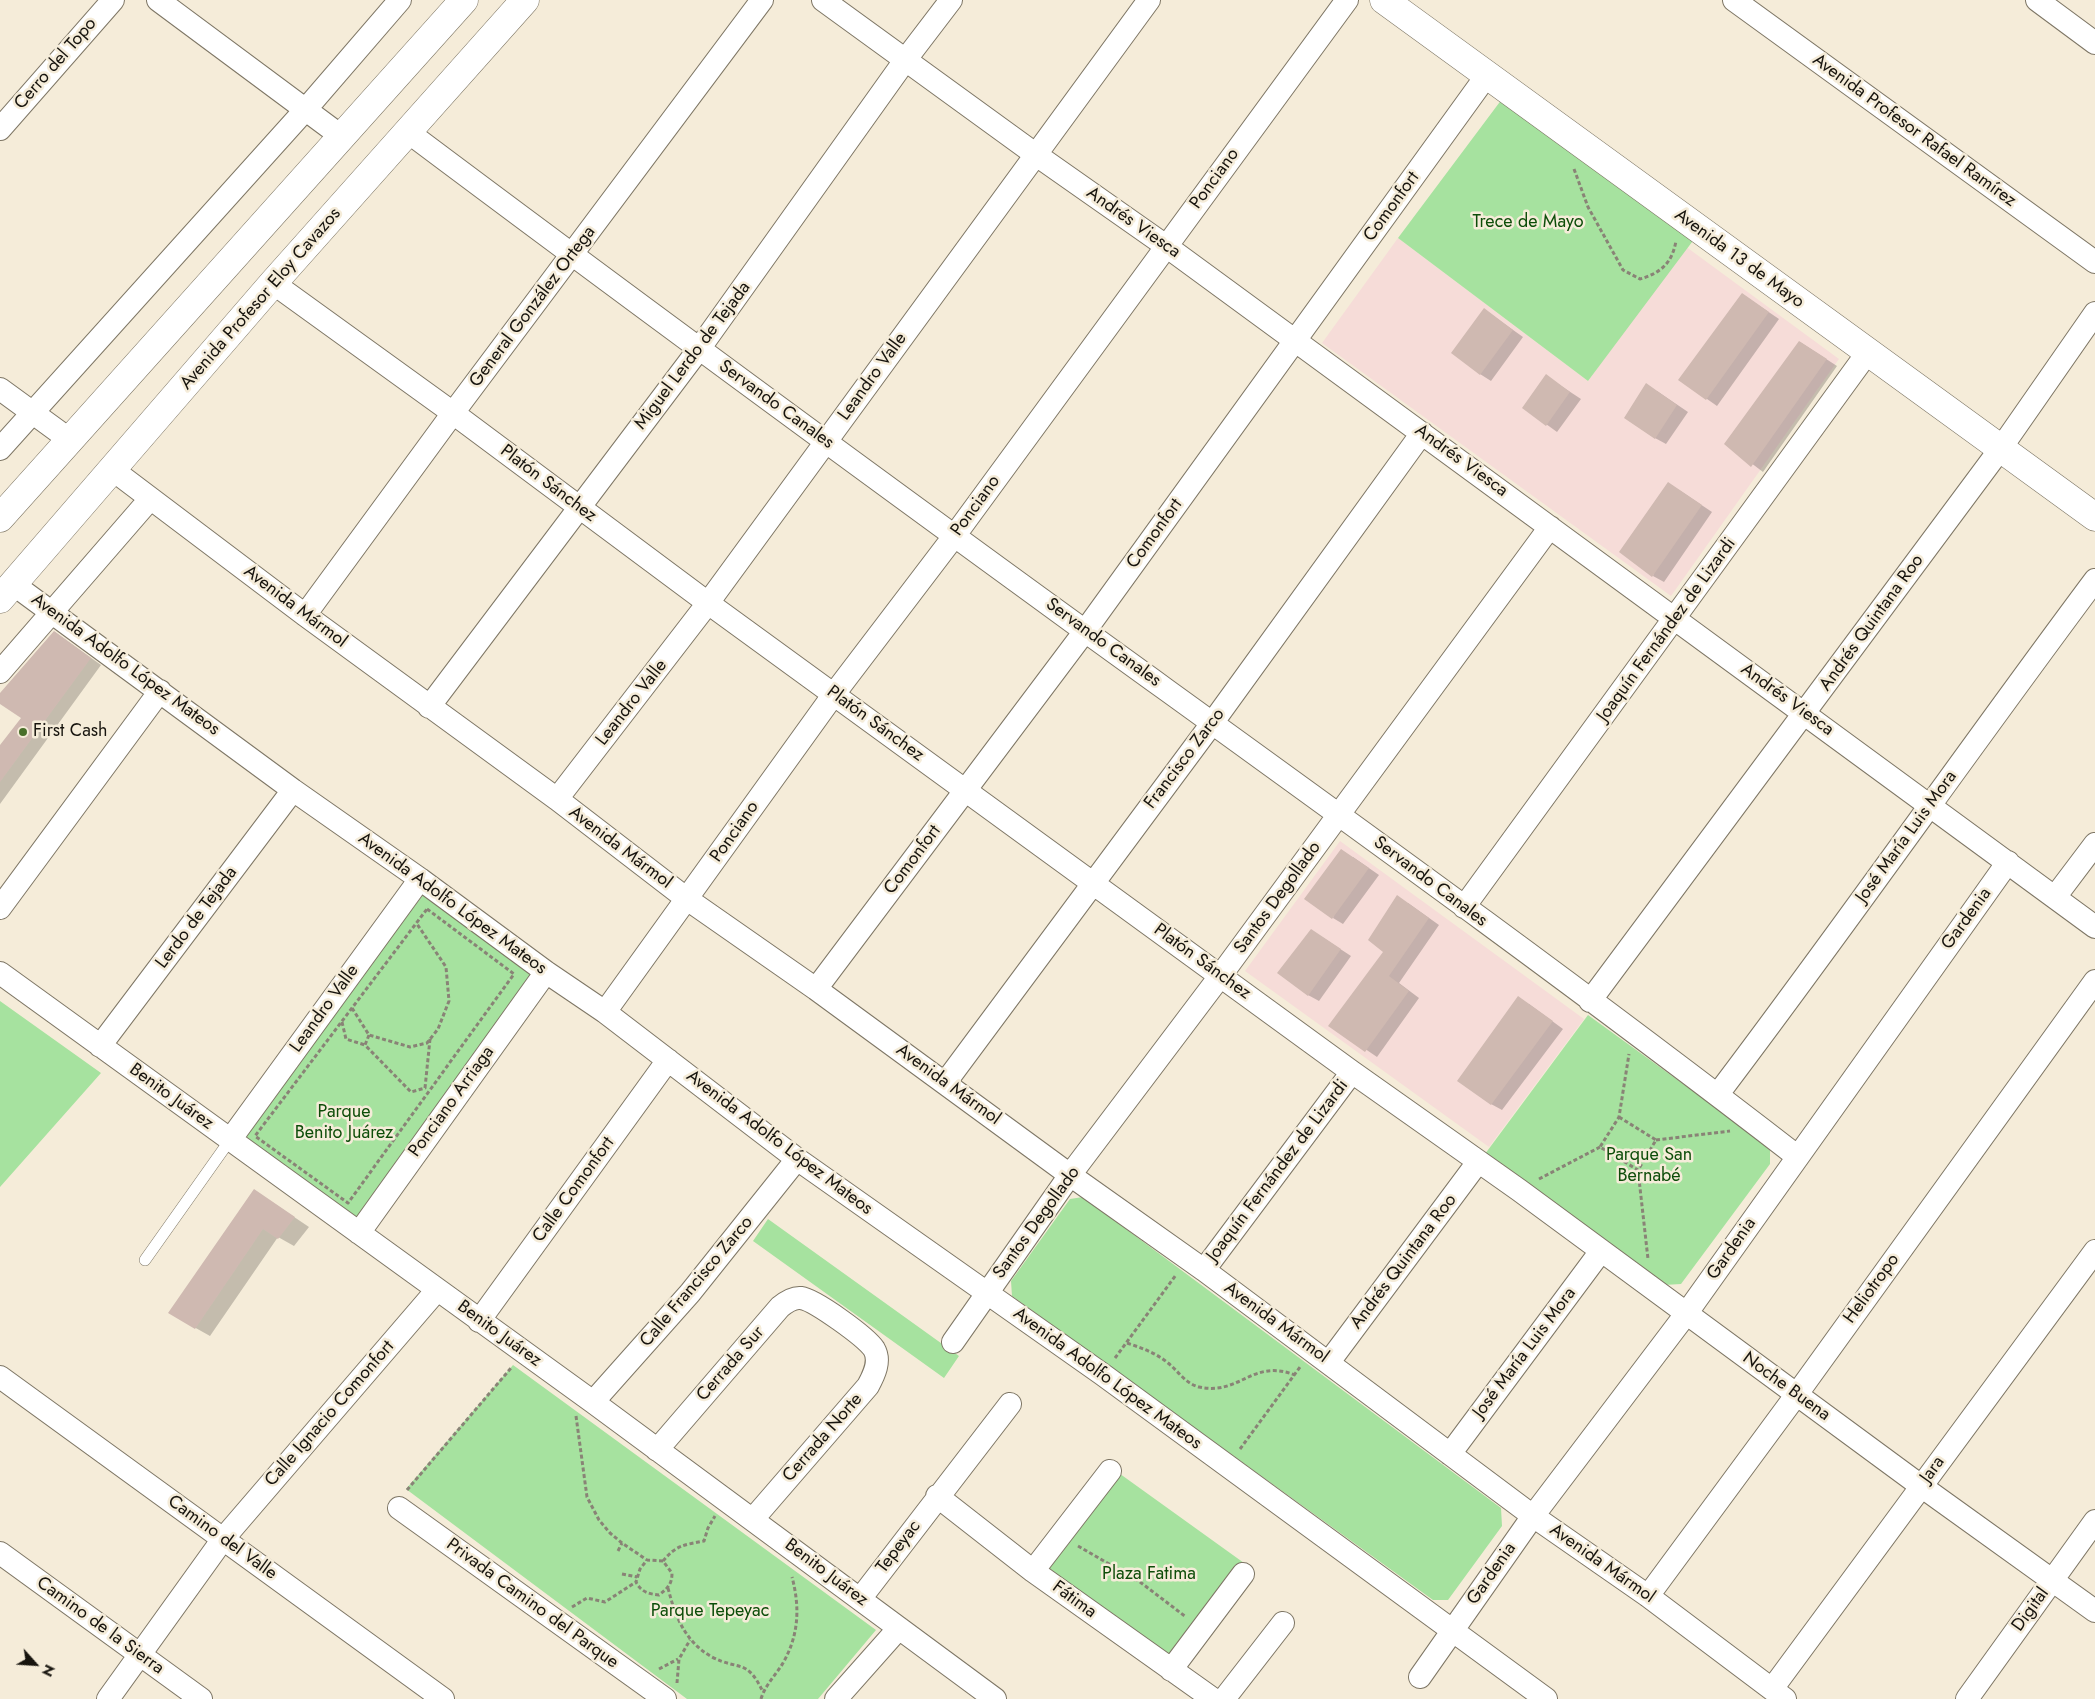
<!DOCTYPE html>
<meta charset="utf-8">
<style>
body{margin:0}
#map{position:relative;width:2095px;height:1699px;overflow:hidden;background:#f5ecd9;font-family:Jost,sans-serif}
canvas{display:block}
.north{position:absolute;left:10px;top:1639px;width:50px;height:50px;-webkit-text-stroke:4px #f5ecd9;paint-order:stroke;rotate:116deg;font-size:14px;font-weight:700;line-height:20px;text-align:center;color:#17140e}
.north::after{content:'';display:block;margin:auto;width:18px;height:22px;background:#17140e;clip-path:polygon(50% 0,100% 100%,50% 72%,0 100%)}
</style>
<div id="map">
<canvas width="2095" height="1699"></canvas>
<div class="north">N</div>
</div>
<script>
const ctx = document.querySelector('canvas').getContext('2d');
ctx.lineJoin = 'round';
function paint(path, color) {
  ctx.fillStyle = color;
  ctx.fill(path, 'evenodd');
}
function stroke(path, color, width, dash) {
  ctx.strokeStyle = color;
  ctx.lineWidth = width;
  ctx.lineCap = dash ? 'butt' : 'round';
  ctx.setLineDash(dash || []);
  ctx.stroke(path);
}
function write(font, color, halo, rows, align = 'center') {
  ctx.font = font + ' Jost,sans-serif';
  ctx.lineWidth = 5;
  ctx.setLineDash([]);
  ctx.textBaseline = 'middle';
  ctx.strokeStyle = halo;
  ctx.fillStyle = color;
  for (const [text, x, y, turn = 0] of rows) {
    ctx.save();
    ctx.translate(x, y);
    ctx.rotate((+turn || 0) * Math.PI / 180);
    ctx.textAlign = isNaN(turn) ? turn : align;
    if (halo) ctx.strokeText(text, 0, 0);
    ctx.fillText(text, 0, 0);
    ctx.restore();
  }
}
paint(new Path2D(`
 M1398 238 1588 381 1685 246 1839 359 1671 596 1322 343Z
 M1340 841 1584 1019 1489 1147 1245 971Z`), '#f6dcd8');
paint(new Path2D(`
 M1508 91 1695 238 1588 381 1398 238Z
 M423 895 538 978 359 1233 238 1139Z
 M0 1001 101 1073 0 1187Z
 M1588 1015 1770 1147V1164L1681 1284 1664 1285 1485 1154Z
 M1083 1197 1501 1508 1502 1526 1448 1600H1433L1012 1296 1011 1281 1070 1199Z
 M768 1219 959 1356 944 1378 753 1241Z
 M513 1365 876 1630 818 1699H687L406 1489Z
 M1116 1471 1244 1563 1167 1669 1039 1573Z`), '#a6e29f');
paint(new Path2D(`
 M1742 294 1779 319 1717 406 1680 380Z
 M1485 310 1523 337 1491 381 1480 374Z
 M1800 342 1837 366 1763 472 1726 444Z
 M1546 376 1581 399 1557 432 1524 408Z
 M1657 391 1688 412 1666 444 1655 438Z
 M1679 490 1712 512 1664 582 1653 576Z
 M55 632 101 665 0 804V748L23 718 0 702V696Z
 M1353 857 1379 875 1343 924 1333 918Z
 M1408 903 1439 925 1399 983 1419 998 1377 1057 1330 1025 1385 952Z
 M1322 937 1351 956 1319 1001 1308 995Z
 M1529 1004 1563 1029 1502 1110 1491 1104Z
 M254 1190 309 1227 294 1246 278 1237 210 1336 169 1313Z`), '#0003');
paint(new Path2D(`
 M1742 293 1769 312 1706 400 1678 380Z
 M1484 308 1513 330 1480 375 1451 353Z
 M1799 341 1827 359 1751 467 1724 444Z
 M1546 374 1570 392 1546 426 1522 408Z
 M1646 383 1677 405 1655 439 1624 418Z
 M1668 482 1702 505 1652 577 1619 552Z
 M54 631 91 658 0 782V745L21 718 0 704V693Z
 M1341 849 1369 868 1332 919 1304 899Z
 M1397 895 1429 918 1389 976 1409 991 1365 1052 1328 1026 1383 952 1368 940Z
 M1311 929 1341 949 1308 996 1277 973Z
 M1518 996 1553 1021 1491 1105 1457 1081Z
 M254 1189 295 1217 278 1239 263 1229 195 1329 168 1313Z`), '#cfb9b1');
const service = new Path2D(`
 M145 1260 230 1140`);
const minor = new Path2D(`
 M158 0 341 136
 M823 0 1035 154 1166 246 2095 927
 M1734 0 2095 262
 M2037 0 2095 43
 M0 129 113 0
 M408 132C632 300 858 466 1085 631 1324 804 1564 976 1798 1157
 M273 283 453 413 708 603 1352 1072 1519 1190 1921 1486 2095 1611
 M0 389 70 440
 M0 449 306 109 400 0
 M113 470 305 615 557 799 687 899 816 989 1070 1175 1204 1270 1533 1516 1648 1596 1785 1699
 M13 584 293 790 420 879 546 972 605 1012 797 1159 1102 1374 1546 1699
 M305 615 453 413 762 0
 M0 672 150 499
 M429 707 699 349 906 59 951 0
 M557 799 708 603 1149 0
 M2055 897 2095 844
 M1464 907 1868 352
 M0 908 160 691
 M0 973 593 1402 995 1699
 M816 989 1085 631 1487 75
 M1590 1001 2001 448 2095 313
 M605 1012 834 694 955 535 1347 0
 M100 1046 293 790
 M945 1083 1213 722 1422 433
 M1718 1094C1846 925 1968 750 2095 580
 M230 1140 420 879
 M359 1233 546 972
 M1204 1270 1352 1072
 M479 1321 668 1060
 M953 1342 1070 1175 1221 975 1550 527
 M1329 1362 1478 1162
 M0 1377 443 1699
 M593 1402 690 1293 797 1159
 M657 1450 780 1307C786 1302 793 1297 801 1298 815 1300 866 1337 874 1349 881 1361 874 1375 868 1386L753 1519
 M1450 1454 1601 1251
 M937 1496 1033 1571 1213 1699
 M399 1508 665 1699
 M0 1553 201 1699
 M1033 1571 1110 1471
 M1648 1596 1797 1394 2095 981
 M860 1599 1010 1404
 M1171 1670 1243 1574
 M1420 1677 1533 1516 1686 1314 2008 862
 M1772 1689 2095 1251
 M108 1699 223 1539 437 1290
 M836 1699 899 1628
 M1224 1699 1283 1623
 M1967 1699 2095 1521`);
const tertiary = new Path2D(`
 M1384 0 2095 517`);
const secondary = new Path2D(`
 M0 518 464 0
 M0 599 273 283 525 0`);
stroke(service, '#7e7665', 12);
stroke(minor, '#7e7665', 24);
stroke(tertiary, '#7e7665', 29);
stroke(secondary, '#7e7665', 29);
stroke(new Path2D(`
 M1574 169 1588 207 1623 270 1640 279C1661 273 1672 263 1676 241
 M427 909 514 974 348 1203 255 1136Z
 M352 1008 369 1035 410 1047 427 1043 438 1029 449 1001 446 967 417 924
 M342 1022 346 1039 365 1045
 M369 1035 365 1045 411 1092 425 1088 430 1039
 M1619 1117 1656 1140 1638 1170 1600 1147 1619 1117 1629 1054
 M1656 1140 1730 1131
 M1638 1170 1648 1259
 M1539 1179 1600 1147
 M1127 1343C1142 1348 1156 1353 1168 1363 1178 1371 1186 1384 1199 1387 1240 1396 1252 1358 1295 1375
 M1115 1358 1176 1275
 M576 1416 587 1497 599 1520 610 1533 622 1543 647 1560
 M1240 1449 1300 1367
 M407 1490 511 1368
 M1078 1546 1140 1582 1186 1617
 M618 1551 622 1543
 M663 1561 647 1560 640 1569 636 1582C641 1592 649 1594 659 1595 668 1588 672 1584 672 1573L663 1561C676 1545 684 1545 704 1541L708 1528 715 1516
 M622 1574 637 1577
 M668 1588C675 1616 685 1642 712 1657 739 1671 747 1658 763 1692
 M572 1607 587 1598 605 1602 636 1582
 M659 1669 678 1659
 M677 1683 679 1659 690 1640
 M761 1699C765 1685 776 1675 783 1663 799 1635 800 1607 792 1577`), '#898376', 3, [4, 2.5]);
stroke(service, '#fff', 11);
stroke(minor, '#fff', 22);
stroke(tertiary, '#fff', 28);
stroke(secondary, '#fff', 28);
for (const [x, y, r, color] of [
 [23,732,5,"#496f2a"]
]) {
  const dot = new Path2D();
  dot.arc(x, y, r, 0, 2 * Math.PI);
  ctx.fillStyle = color;
  ctx.fill(dot);
  stroke(dot, '#f5ecd9', 2);
}
write('18px', '#17140e', '#f5ecd9', [
 ["Cerro del Topo",56,64,-49],
 ["Avenida Profesor Rafael Ramírez",1914,131,36],
 ["Ponciano",1215,179,-54],
 ["Comonfort",1392,207,-54],
 ["Andrés Viesca",1133,223,35],
 ["Avenida 13 de Mayo",1739,259,36],
 ["Avenida Profesor Eloy Cavazos",261,299,-49],
 ["General González Ortega",533,307,-53],
 ["Miguel Lerdo de Tejada",693,356,-53],
 ["Leandro Valle",873,377,-54],
 ["Servando Canales",776,405,36],
 ["Andrés Viesca",1461,461,36],
 ["Platón Sánchez",548,484,37],
 ["Ponciano",976,506,-54],
 ["Comonfort",1155,534,-54],
 ["Avenida Mármol",295,607,37],
 ["Andrés Quintana Roo",1872,623,-54],
 ["Joaquín Fernández de Lizardi",1667,630,-54],
 ["Servando Canales",1103,643,36],
 ["Avenida Adolfo López Mateos",125,665,36],
 ["Andrés Viesca",1787,700,36],
 ["Leandro Valle",632,703,-52],
 ["Platón Sánchez",875,724,36],
 ["Francisco Zarco",1185,759,-53],
 ["Ponciano",735,832,-55],
 ["José María Luis Mora",1907,837,-54],
 ["Avenida Mármol",620,848,37],
 ["Comonfort",913,860,-53],
 ["Servando Canales",1430,882,37],
 ["Santos Degollado",1278,898,-54],
 ["Avenida Adolfo López Mateos",452,904,36],
 ["Lerdo de Tejada",197,918,-53],
 ["Gardenia",1967,919,-54],
 ["Platón Sánchez",1202,962,36],
 ["Leandro Valle",325,1009,-54],
 ["Avenida Mármol",948,1085,36],
 ["Benito Juárez",171,1097,36],
 ["Ponciano Arriaga",452,1102,-54],
 ["Avenida Adolfo López Mateos",779,1143,37],
 ["Joaquín Fernández de Lizardi",1278,1171,-53],
 ["Calle Comonfort",574,1190,-54],
 ["Santos Degollado",1037,1223,-54],
 ["Gardenia",1732,1249,-55],
 ["Andrés Quintana Roo",1404,1262,-53],
 ["Calle Francisco Zarco",697,1282,-50],
 ["Heliotropo",1872,1289,-54],
 ["Avenida Mármol",1276,1323,36],
 ["Benito Juárez",499,1334,36],
 ["José María Luis Mora",1525,1353,-53],
 ["Cerrada Sur",731,1364,-49],
 ["Avenida Adolfo López Mateos",1107,1379,36],
 ["Noche Buena",1786,1387,36],
 ["Calle Ignacio Comonfort",330,1414,-49],
 ["Cerrada Norte",823,1438,-49],
 ["Jara",1933,1470,-54],
 ["Camino del Valle",222,1538,36],
 ["Tepeyac",899,1547,-53],
 ["Avenida Mármol",1602,1564,35],
 ["Benito Juárez",826,1573,37],
 ["Gardenia",1492,1574,-55],
 ["Fátima",1074,1600,36],
 ["Privada Camino del Parque",532,1604,36],
 ["Digital",2031,1610,-54],
 ["Camino de la Sierra",100,1626,36]
]);
write('18px', '#0d4d09', '#f5ecd9', [
 ["Trece de Mayo",1528,223],
 ["Parque",344,1113],
 ["Benito Juárez",344,1134],
 ["Parque San",1649,1156],
 ["Bernabé",1649,1177],
 ["Plaza Fatima",1149,1575],
 ["Parque Tepeyac",710,1612]
]);
write('18px', '#17140e', '#f5ecd9', [
 ["First Cash",33,732]
], 'left');
</script>
